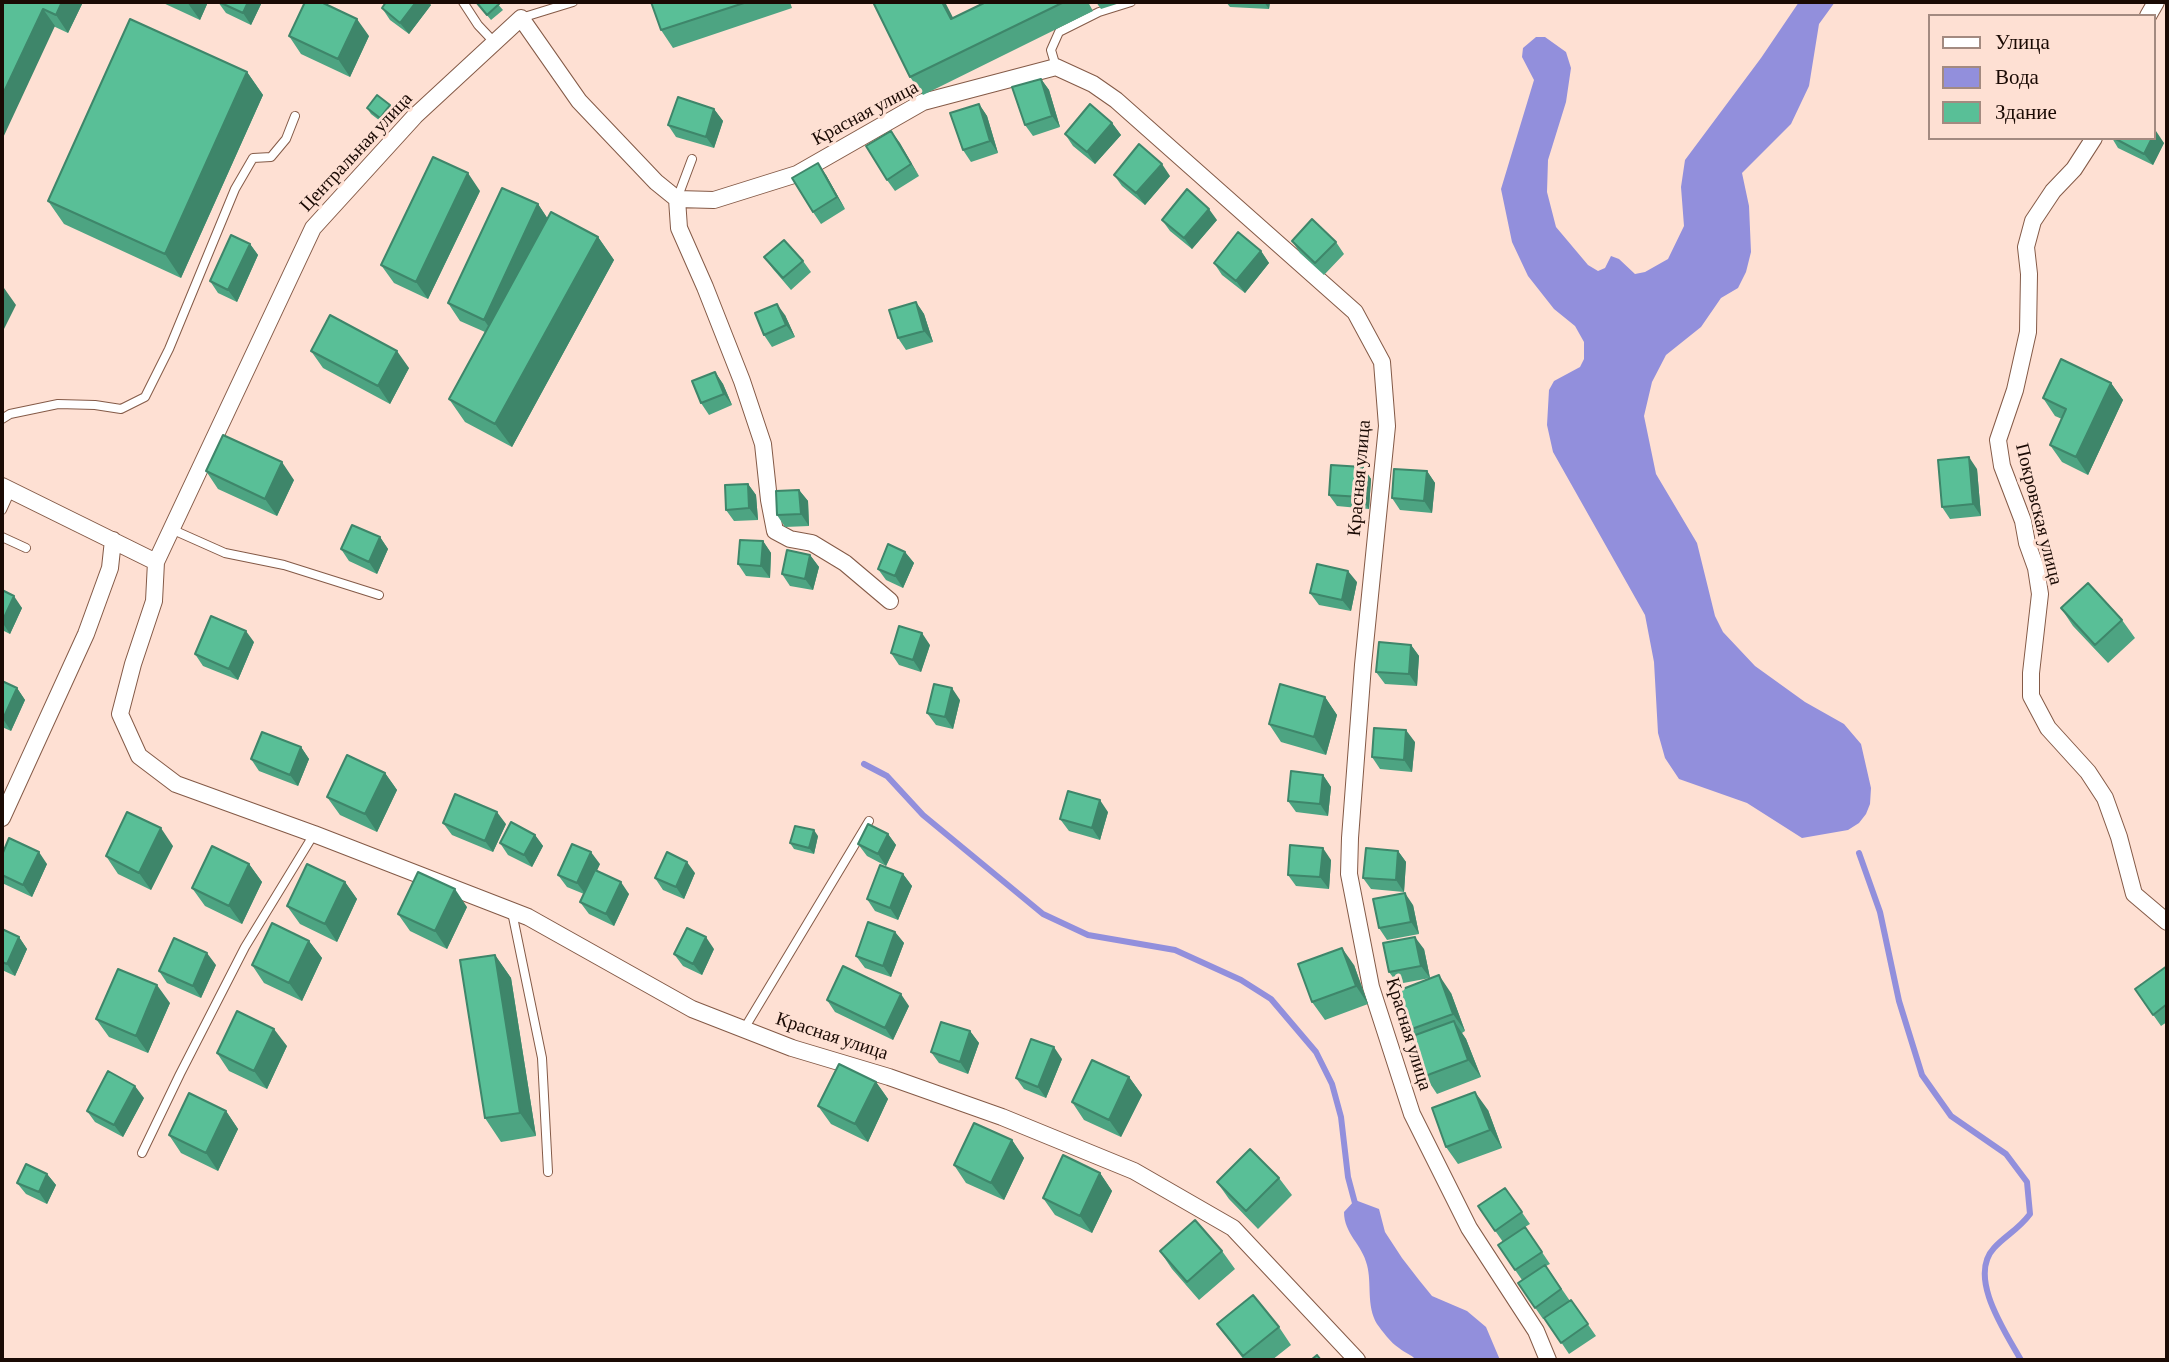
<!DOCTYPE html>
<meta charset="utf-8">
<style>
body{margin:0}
#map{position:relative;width:2169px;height:1362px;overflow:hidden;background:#fee0d3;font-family:"Crimson Pro",serif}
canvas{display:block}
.frame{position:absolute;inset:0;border:4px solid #1a0a04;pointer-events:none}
.legend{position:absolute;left:1928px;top:14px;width:228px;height:126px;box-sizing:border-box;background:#fee0d3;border:2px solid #a38a80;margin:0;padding:9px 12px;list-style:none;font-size:21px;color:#1a0a04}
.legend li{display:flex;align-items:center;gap:14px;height:35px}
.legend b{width:35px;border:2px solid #a38a80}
</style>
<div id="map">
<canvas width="2169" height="1362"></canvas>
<div class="frame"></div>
<ul class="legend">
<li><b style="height:9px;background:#fff"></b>Улица</li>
<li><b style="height:19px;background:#928fdc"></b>Вода</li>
<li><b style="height:19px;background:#59bf97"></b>Здание</li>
</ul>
</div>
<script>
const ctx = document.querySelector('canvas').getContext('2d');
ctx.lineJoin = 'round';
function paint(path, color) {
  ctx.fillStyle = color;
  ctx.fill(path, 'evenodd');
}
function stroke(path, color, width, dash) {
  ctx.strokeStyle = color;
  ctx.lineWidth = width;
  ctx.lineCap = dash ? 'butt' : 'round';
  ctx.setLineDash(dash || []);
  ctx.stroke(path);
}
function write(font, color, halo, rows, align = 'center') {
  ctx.font = font + ' "Crimson Pro",serif';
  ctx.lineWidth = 6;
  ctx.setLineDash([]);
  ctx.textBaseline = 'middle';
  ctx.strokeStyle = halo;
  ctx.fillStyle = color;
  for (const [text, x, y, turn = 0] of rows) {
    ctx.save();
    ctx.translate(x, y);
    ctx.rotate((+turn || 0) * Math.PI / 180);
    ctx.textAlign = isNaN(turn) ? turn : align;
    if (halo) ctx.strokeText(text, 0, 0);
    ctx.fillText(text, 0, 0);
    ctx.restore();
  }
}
paint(new Path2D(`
 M1799 2H1835L1819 24 1809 86 1791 124 1742 173 1749 206 1751 252 1746 272 1738 288 1721 298 1701 327 1666 355 1652 382 1644 416 1656 474 1697 543 1715 616 1723 632 1755 666 1805 702 1844 724 1861 744 1871 788 1870 804 1866 814 1859 823 1848 830 1802 838 1747 803 1679 779 1665 758 1658 733 1654 662 1645 615 1553 452 1547 425 1549 390 1554 381 1580 367 1584 359V342L1575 326 1554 309 1528 276 1512 242 1501 189 1534 80 1522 57 1523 48 1536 37H1545L1566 52 1571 68 1566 102 1548 160 1547 192 1556 227 1588 265 1598 271 1605 268 1611 256 1619 259 1635 274 1645 272 1668 259 1684 226 1681 187 1685 160 1761 58Z
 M1355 1200 1379 1209 1385 1232 1402 1258 1419 1280 1432 1296 1467 1311 1486 1327 1500 1360H1416C1411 1354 1405 1353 1399 1348 1391 1343 1382 1331 1377 1324 1366 1305 1372 1284 1367 1265 1362 1244 1344 1234 1344 1212Z`), '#928fdc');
stroke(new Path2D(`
 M864 764 887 776 923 815 1043 914 1088 935 1175 950 1241 980 1271 999 1316 1052 1332 1084 1341 1117 1348 1177 1356 1207
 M1859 853 1880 912 1899 1001 1922 1075 1951 1116 2006 1154 2027 1182 2030 1214C2018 1230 2006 1235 1994 1248 1967 1277 2006 1333 2021 1360`), '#928fdc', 6);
const service = new Path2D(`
 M463 2 478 25 495 43
 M521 18 573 2
 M1056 67 1051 50 1059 32 1099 12 1131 2
 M677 199 692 159
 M2 419 10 414 58 404 95 405 121 409 145 397 169 349 235 189 253 158 271 157 286 139 295 116
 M2 510 11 490
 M171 529 225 553 284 565 379 595
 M2 537 26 548
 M512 912 542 1058 548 1172
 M744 1029 869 821
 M142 1153 180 1074 245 947 314 834`);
const minor = new Path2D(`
 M2148 16 2156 2
 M2094 138 2074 169 2053 191 2033 221 2026 247 2029 274 2028 332 2015 390 1998 440 2002 466 2023 521 2027 543 2036 568 2040 594 2031 673V696L2048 728 2088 772 2105 798 2119 837 2134 894 2167 922
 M677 199 679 228 705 287 742 381 763 444 769 500 775 531 790 539 812 543 845 563 890 601
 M2 486 156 562 154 601 133 664 120 714 139 756 176 784 314 834 528 917 692 1009 792 1048 889 1077 1002 1117 1134 1171 1233 1228 1357 1360
 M156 562 313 228 415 116 521 18 579 101 656 182 677 199 714 200 797 174 923 102 1056 67 1093 84 1116 100 1355 312 1382 362 1387 426 1363 665 1350 838 1349 874 1371 987 1412 1114 1469 1228 1536 1331 1548 1360
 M2 818 86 634 110 568 113 540`);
stroke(service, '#845a47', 10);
stroke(minor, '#845a47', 18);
stroke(service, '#fff', 8);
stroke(minor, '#fff', 16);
paint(new Path2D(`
 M2 2H83L68 33Z
 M161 2H208L200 20Z
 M218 2H262L251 25 226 13Z
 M496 2 503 10 491 20 477 3Z
 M651 2H790L792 8 673 48 661 30Z
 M986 2H1088L1093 11 923 95 910 77 954 18Z
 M1096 2H1123L1101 9Z
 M1226 2H1270L1269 9 1230 7Z
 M431 5 409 34 390 20 382 8Z
 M289 36H369L350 77 301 54Z
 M247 72 263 95 181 278 64 224 48 201Z
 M1041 79 1049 90 1060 127 1033 136 1025 125Z
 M979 104 987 116 998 153 971 162 963 150Z
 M390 105 394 111 384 124 371 114 367 108Z
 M714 109 723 121 714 148 676 137 668 125Z
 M1112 123 1121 135 1095 164 1073 146 1065 134Z
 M891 131 919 176 895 191 887 180Z
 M2112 138H2153L2164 143 2153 165 2118 148Z
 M826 175 845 209 821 224 813 212Z
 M1114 175 1170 176 1145 205 1122 186Z
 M480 191 428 299 394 283 381 265Z
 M538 204 547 218 598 237 614 260 512 447 465 422 449 399 485 332 460 321 448 303Z
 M1162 220H1217L1192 249 1170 231Z
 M1292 241 1336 242 1344 254 1324 275 1300 253Z
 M250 244 258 255 237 302 218 293 210 281Z
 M1261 251 1269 263 1245 293 1222 275 1214 263Z
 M764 257 803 261 811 272 791 290 773 269Z
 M916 302 924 314 933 342 906 350 898 338Z
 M785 315 795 337 772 347 764 335Z
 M311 351 409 368 390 404 323 368Z
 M715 372 723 384 732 405 709 415 701 403Z
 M2111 383 2123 400 2088 475 2062 462 2050 445 2062 419 2055 416 2043 398Z
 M1363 467 1371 479 1369 509 1337 506 1329 495Z
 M1977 469 1981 516 1950 519 1942 507Z
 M206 471 294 480 277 516 218 489Z
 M1427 471 1435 483 1432 513 1400 510 1392 498Z
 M748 484 756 495 758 520 734 521 726 510Z
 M799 490 808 501 809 526 785 527 777 515Z
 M380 537 388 549 377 574 349 561 341 549Z
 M763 541 771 553 770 578 746 576 738 564Z
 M905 552 914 563 903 588 886 580 878 569Z
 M810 555 819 567 813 590 790 586 782 574Z
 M1357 582 1351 611 1319 605 1310 593Z
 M2 590 22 608 10 634 2 630Z
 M2061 608 2122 620 2135 638 2108 663 2073 626Z
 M254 642 238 680 203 666 195 654Z
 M930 645 921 672 899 665 891 653Z
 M1411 645 1419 656 1417 686 1385 684 1376 672Z
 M2 681 17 688 25 700 11 731 2 727Z
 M1325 697 1337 715 1326 755 1281 742 1269 724Z
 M960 700 953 729 936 725 927 713Z
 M1415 742 1412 772 1380 769 1372 757Z
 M301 747 309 759 298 786 259 771 251 759Z
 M385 773 397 790 377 832 340 815 327 797Z
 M1323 775 1331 787 1328 816 1296 812 1288 801Z
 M1108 812 1100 840 1069 831 1060 819Z
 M443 823 506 824 493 852 452 835Z
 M888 834 896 845 886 866 867 856 858 844Z
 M535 835 543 846 532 867 508 855 500 843Z
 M818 836 814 854 794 849 790 843Z
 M173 846 151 890 118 874 106 856Z
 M1398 851 1406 862 1404 892 1371 889 1363 878Z
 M2 855 47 864 32 897 2 883Z
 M1331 860 1329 889 1296 886 1288 875Z
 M249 864 262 882 242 924 205 906 192 888Z
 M600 864 596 871 629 894 614 926 589 914 580 902 584 894 567 887 558 875Z
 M695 873 684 899 663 890 655 878Z
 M903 874 912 886 898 920 875 911 867 899Z
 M345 882 357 899 337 942 300 924 287 906Z
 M1413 905 1419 934 1387 940 1379 928Z
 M467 907 447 949 410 931 398 914Z
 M2 929 19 937 27 949 15 976 2 970Z
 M895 932 904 943 891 977 865 968 856 956Z
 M309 941 322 958 302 1001 264 983 252 965Z
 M714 949 702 975 683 966 674 954Z
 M1424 949 1430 978 1398 984 1389 972Z
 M495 955 511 978 536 1136 501 1142 485 1118Z
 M216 965 201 998 167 983 159 971Z
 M1354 965 1368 1004 1325 1020 1312 1002Z
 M2167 966V1022L2161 1026 2135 989Z
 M1451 993 1465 1031 1462 1033 1466 1039 1481 1077 1437 1094 1425 1076 1414 1036 1409 1030Z
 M827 1000 909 1006 893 1040 835 1012Z
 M170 1003 148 1053 109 1037 96 1019Z
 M970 1031 979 1043 968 1074 939 1063 931 1052Z
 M287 1046 267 1089 229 1071 217 1053Z
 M1062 1059 1046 1098 1024 1089 1016 1078Z
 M1129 1077 1142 1095 1121 1137 1084 1120 1072 1102Z
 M876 1082 888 1099 868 1142 831 1124 818 1106Z
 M144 1098 123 1137 95 1122 87 1111Z
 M1488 1110 1502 1148 1458 1164 1446 1147Z
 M226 1111 238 1129 218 1171 181 1153 169 1135Z
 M1012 1140 1024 1158 1004 1200 966 1183 954 1165Z
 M1100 1173 1112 1191 1092 1233 1055 1215 1043 1198Z
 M47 1174 56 1185 47 1204 26 1194 17 1183Z
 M1279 1178 1292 1195 1258 1229 1229 1199 1217 1182Z
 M1505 1188 1530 1224 1525 1227 1550 1264 1546 1266 1570 1301 1571 1300 1596 1336 1569 1354 1545 1318 1543 1319 1518 1283 1522 1280 1498 1245 1503 1242 1478 1206Z
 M1160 1251H1222L1235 1269 1199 1300 1172 1269Z
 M1217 1324 1279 1327 1291 1345 1272 1360H1244Z`), '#4da482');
paint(new Path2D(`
 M62 2H83L68 33 56 15Z
 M187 2H208L200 20Z
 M248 2H262L251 25 243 13Z
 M416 2H429L431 5 409 34 400 23Z
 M942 2H945L963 37 951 19Z
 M1264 2H1270L1269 9Z
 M43 9 55 26 2 140V96Z
 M357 19 369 36 350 77 338 59Z
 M247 72 263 95 181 278 165 254Z
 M1041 79 1049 90 1060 127 1052 116Z
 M979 104 987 116 998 153 990 141Z
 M390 105 394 111 384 124 380 118Z
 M714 109 723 121 714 148 706 137Z
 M1112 123 1121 135 1095 164 1087 152Z
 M891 131 900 143 919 176 911 164Z
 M2156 131 2164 143 2153 165 2144 154 2152 138H2153Z
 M818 163 826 175 845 209 837 197Z
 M1162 164 1170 176 1145 205 1136 193Z
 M468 173 480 191 428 299 416 282Z
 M538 204 550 222 496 337 484 320Z
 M1209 209 1217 220 1192 249 1184 238Z
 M598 237 614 260 512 447 495 424Z
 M250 244 258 255 237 302 228 290Z
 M1261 251 1269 263 1245 293 1236 281Z
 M4 288 16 305 2 333V291Z
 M916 302 924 314 933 342 924 331Z
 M777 304 785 315 795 337 786 325Z
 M397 351 409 368 390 404 378 386Z
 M715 372 723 384 732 405 724 394Z
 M2111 383 2123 400 2088 475 2076 457Z
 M1969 457 1977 469 1981 516 1973 504Z
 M282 462 294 480 277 516 265 499Z
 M1363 467 1371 479 1369 509 1361 497Z
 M1427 471 1435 483 1432 513 1424 501Z
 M748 484 756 495 758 520 749 508Z
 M799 490 808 501 809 526 801 514Z
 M380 537 388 549 377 574 369 562Z
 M763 541 771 553 770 578 761 566Z
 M905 552 914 563 903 588 895 576Z
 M810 555 819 567 813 590 805 579Z
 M1348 571 1357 582 1351 611 1342 600Z
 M14 596 22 608 10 634 2 622Z
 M246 631 254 642 238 680 229 669Z
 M922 633 930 645 921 672 913 660Z
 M1411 645 1419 656 1417 686 1409 674Z
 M17 688 25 700 11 731 3 719Z
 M952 688 960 700 953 729 945 717Z
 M1325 697 1337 715 1326 755 1314 737Z
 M1406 730 1415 742 1412 772 1404 760Z
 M301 747 309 759 298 786 290 775Z
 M385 773 397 790 377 832 365 814Z
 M1323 775 1331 787 1328 816 1320 804Z
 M1100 800 1108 812 1100 840 1092 828Z
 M497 812 506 824 493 852 485 841Z
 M161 828 173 846 151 890 139 873Z
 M814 830 818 836 814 854 809 848Z
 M888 834 896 845 886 866 878 854Z
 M535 835 543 846 532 867 524 855Z
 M1323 848 1331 860 1329 889 1320 877Z
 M1398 851 1406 862 1404 892 1396 880Z
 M39 852 47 864 32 897 23 885Z
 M591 852 600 864 586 895 577 883Z
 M687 862 695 873 684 899 676 887Z
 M249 864 262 882 242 924 229 906Z
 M903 874 912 886 898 920 890 908Z
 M345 882 357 899 337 942 325 924Z
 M621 882 629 894 614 926 606 914Z
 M455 889 467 907 447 949 435 931Z
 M1405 893 1413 905 1419 934 1411 922Z
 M895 932 904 943 891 977 883 966Z
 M19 937 27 949 15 976 7 964Z
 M706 937 714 949 702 975 693 964Z
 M1415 937 1424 949 1430 978 1421 966Z
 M309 941 322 958 302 1001 289 983Z
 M1342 948 1354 965 1368 1004 1356 986Z
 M207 953 216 965 201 998 193 986Z
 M495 955 511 978 536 1136 520 1113Z
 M1439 975 1451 993 1465 1031 1453 1014Z
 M157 985 170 1003 148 1053 136 1036Z
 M901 994 909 1006 893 1040 885 1028Z
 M1454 1021 1466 1039 1481 1077 1468 1060Z
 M274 1029 287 1046 267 1089 254 1071Z
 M970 1031 979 1043 968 1074 960 1062Z
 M1054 1047 1062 1059 1046 1098 1038 1087Z
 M1129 1077 1142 1095 1121 1137 1109 1120Z
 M876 1082 888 1099 868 1142 855 1124Z
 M135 1086 144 1098 123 1137 114 1125Z
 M1475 1092 1488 1110 1502 1148 1490 1130Z
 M226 1111 238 1129 218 1171 206 1153Z
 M1012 1140 1024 1158 1004 1200 991 1183Z
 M1100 1173 1112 1191 1092 1233 1080 1216Z
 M47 1174 56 1185 47 1204 39 1192Z`), '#3e866a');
const building = new Path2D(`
 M2 2H62L56 15 43 9 2 96Z
 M219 2H248L243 13Z
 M305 2H321L357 19 338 59 289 36Z
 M386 2H416L400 23 382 8Z
 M479 2H496L499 4 487 15 477 3Z
 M651 2H747L661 30Z
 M873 2H942L951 19 986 2H1064L910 77Z
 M130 19 247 72 165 254 48 201Z
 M1041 79 1052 116 1025 125 1012 87Z
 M377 95 390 105 380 118 367 108Z
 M678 97 714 109 706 137 668 125Z
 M979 104 990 141 963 150 950 113Z
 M1090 104 1112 123 1087 152 1065 134Z
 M891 131 911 164 887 180 866 146Z
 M2114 138H2152L2144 154Z
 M1139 144 1162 164 1136 193 1114 175Z
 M433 157 468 173 416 282 381 265Z
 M818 163 837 197 813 212 792 178Z
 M502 188 538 204 484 320 448 303Z
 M1187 189 1209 209 1184 238 1162 220Z
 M551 212 598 237 495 424 449 399Z
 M1312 219 1336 242 1315 263 1292 241Z
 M1238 232 1261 251 1236 281 1214 263Z
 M231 235 250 244 228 290 210 281Z
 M784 240 803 261 783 278 764 257Z
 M916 302 924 331 898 338 889 310Z
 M777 304 786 325 764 335 755 313Z
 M330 315 397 351 378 386 311 351Z
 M2061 359 2111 383 2076 457 2050 445 2066 409 2043 398Z
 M715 372 724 394 701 403 692 381Z
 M223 435 282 462 265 499 206 471Z
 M1969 457 1973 504 1942 507 1938 460Z
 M1331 465 1363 467 1361 497 1329 495Z
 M1394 469 1427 471 1424 501 1392 498Z
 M748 484 749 508 726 510 725 485Z
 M799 490 801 514 777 515 776 491Z
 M352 525 380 537 369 562 341 549Z
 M740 540 763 541 761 566 738 564Z
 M888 544 905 552 895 576 878 569Z
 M787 550 810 555 805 579 782 574Z
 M1317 564 1348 571 1342 600 1310 593Z
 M2088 583 2122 620 2095 645 2061 608Z
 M2 590 14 596 2 622Z
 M211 616 246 631 229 669 195 654Z
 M899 626 922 633 913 660 891 653Z
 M1379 642 1411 645 1409 674 1376 672Z
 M2 681 17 688 3 719H2Z
 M934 684 952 688 945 717 927 713Z
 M1280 684 1325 697 1314 737 1269 724Z
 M1374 728 1406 730 1404 760 1372 757Z
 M262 732 301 747 290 775 251 759Z
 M347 755 385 773 365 814 327 797Z
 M1291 771 1323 775 1320 804 1288 801Z
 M1068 791 1100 800 1092 828 1060 819Z
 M455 794 497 812 485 841 443 823Z
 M127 812 161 828 139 873 106 856Z
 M511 822 535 835 524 855 500 843Z
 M868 824 888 834 878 854 858 844Z
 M795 826 814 830 809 848 790 843Z
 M9 838 39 852 23 885 2 875V855Z
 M572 844 591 852 577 883 558 875Z
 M1290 845 1323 848 1320 877 1288 875Z
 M212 846 249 864 229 906 192 888Z
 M1366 848 1398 851 1396 880 1363 878Z
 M667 852 687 862 676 887 655 878Z
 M307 864 345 882 325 924 287 906Z
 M880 865 903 874 890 908 867 899Z
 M595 870 621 882 606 914 580 902Z
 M418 872 455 889 435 931 398 914Z
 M1405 893 1411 922 1379 928 1373 899Z
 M868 922 895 932 883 966 856 956Z
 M272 923 309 941 289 983 252 965Z
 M687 928 706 937 693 964 674 954Z
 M2 929 19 937 7 964 2 962Z
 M1415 937 1421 966 1389 972 1383 943Z
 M174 938 207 953 193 986 159 971Z
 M1342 948 1356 986 1312 1002 1298 964Z
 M495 955 520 1113 485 1118 460 960Z
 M843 966 901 994 885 1028 827 1000Z
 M2167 966V1004L2153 1015 2135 989Z
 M118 969 157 985 136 1036 96 1019Z
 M1439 975 1453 1014 1409 1030 1395 992Z
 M237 1011 274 1029 254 1071 217 1053Z
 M1454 1021 1468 1060 1425 1076 1410 1037Z
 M941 1022 970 1031 960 1062 931 1052Z
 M1031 1039 1054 1047 1038 1087 1016 1078Z
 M1092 1060 1129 1077 1109 1120 1072 1102Z
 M839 1064 876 1082 855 1124 818 1106Z
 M108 1071 135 1086 114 1125 87 1111Z
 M1475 1092 1490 1130 1446 1147 1432 1108Z
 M189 1093 226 1111 206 1153 169 1135Z
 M974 1123 1012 1140 991 1183 954 1165Z
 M1250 1149 1279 1178 1246 1211 1217 1182Z
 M1063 1155 1100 1173 1080 1216 1043 1198Z
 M26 1164 47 1174 39 1192 17 1183Z
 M1505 1188 1522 1212 1495 1231 1478 1206Z
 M1195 1220 1222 1251 1187 1282 1160 1251Z
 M1525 1227 1542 1252 1515 1270 1498 1245Z
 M1545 1265 1561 1289 1535 1308 1518 1283Z
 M1253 1295 1279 1327 1243 1356 1217 1324Z
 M1571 1300 1588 1324 1561 1343 1544 1318Z
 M1317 1355 1321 1360H1311Z`);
paint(building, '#59bf97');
stroke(building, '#3e866a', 2);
write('19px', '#1a0a04', '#fee0d3', [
 ["Красная улица",865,113,-28],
 ["Центральная улица",356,152,-47],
 ["Красная улица",1359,478,-85],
 ["Покровская улица",2039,514,76],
 ["Красная улица",1409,1034,73],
 ["Красная улица",832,1036,18]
]);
</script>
